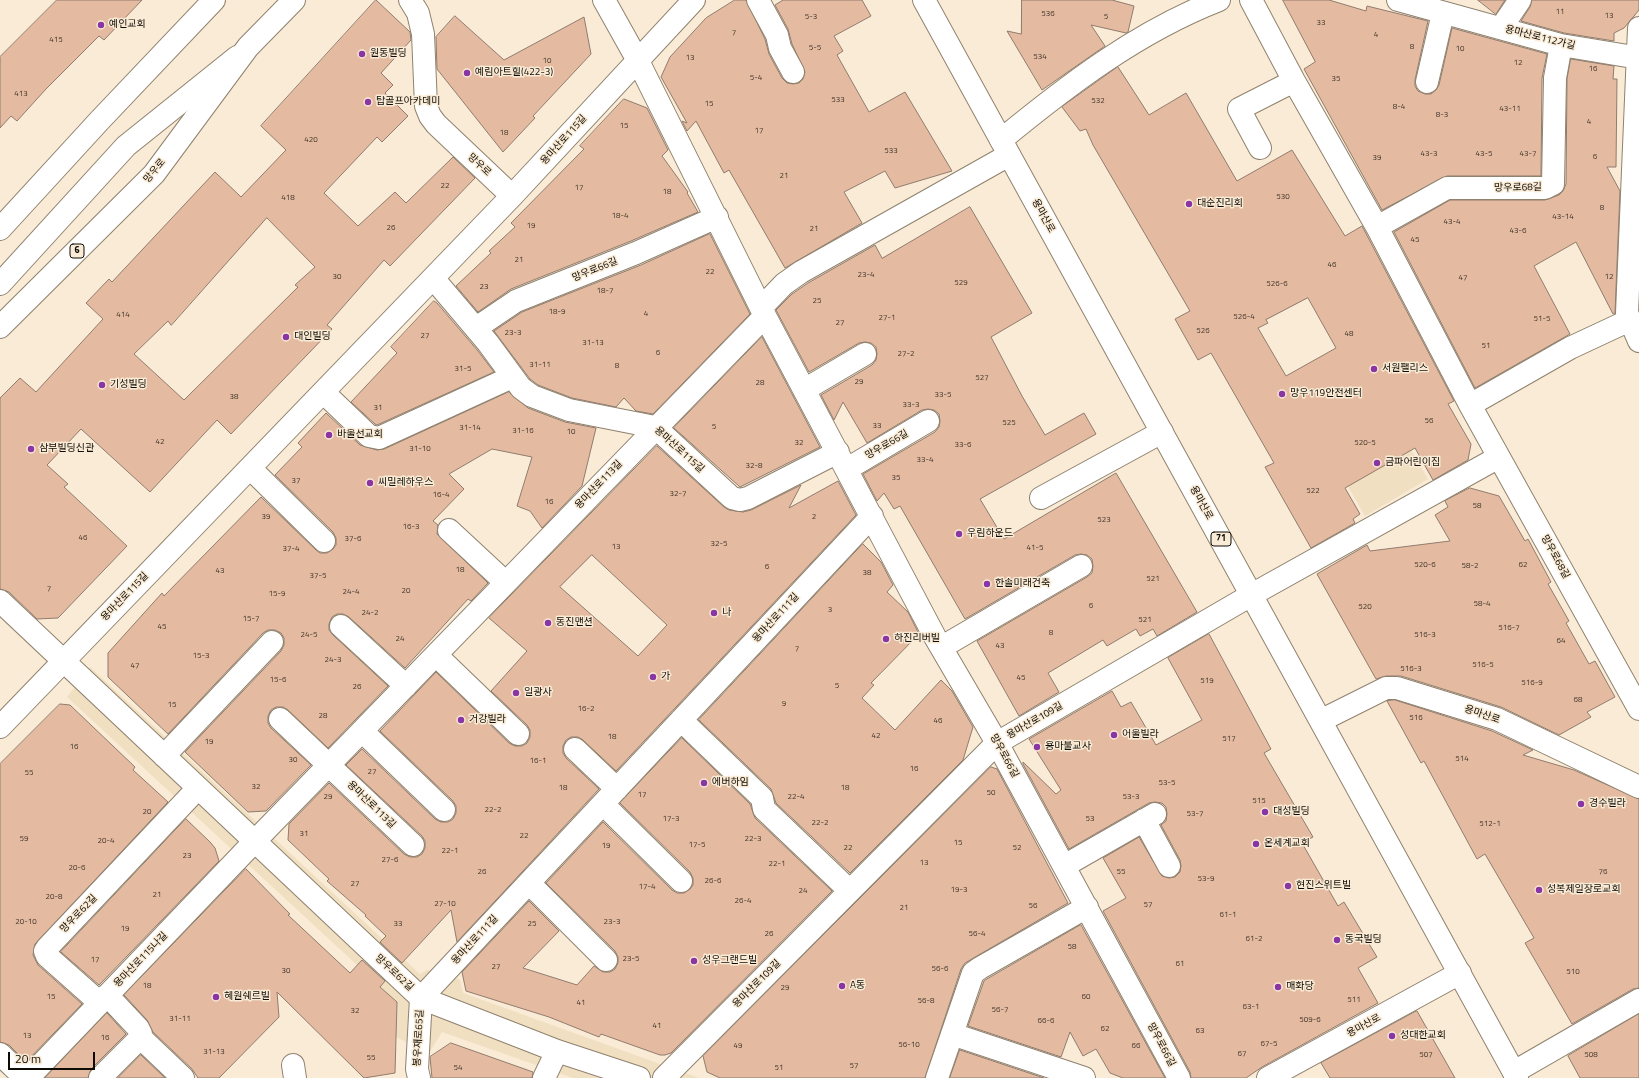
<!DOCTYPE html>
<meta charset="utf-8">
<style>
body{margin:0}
#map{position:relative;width:1639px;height:1078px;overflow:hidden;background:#f9ebd5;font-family:"Titillium Web",sans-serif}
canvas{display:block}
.scale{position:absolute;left:8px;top:1052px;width:87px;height:18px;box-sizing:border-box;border:2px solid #0f0b05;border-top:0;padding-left:5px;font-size:12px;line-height:14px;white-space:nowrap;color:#0f0b05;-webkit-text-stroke:3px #f9ebd5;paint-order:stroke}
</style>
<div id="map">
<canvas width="1639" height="1078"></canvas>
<div class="scale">20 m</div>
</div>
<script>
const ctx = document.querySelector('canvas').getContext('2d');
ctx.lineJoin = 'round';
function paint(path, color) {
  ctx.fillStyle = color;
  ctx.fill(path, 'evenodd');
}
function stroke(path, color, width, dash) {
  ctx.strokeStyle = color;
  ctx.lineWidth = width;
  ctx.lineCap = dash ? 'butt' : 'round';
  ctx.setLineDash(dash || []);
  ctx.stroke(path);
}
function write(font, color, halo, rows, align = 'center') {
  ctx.font = font + ' "Titillium Web","Noto Sans KR",sans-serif';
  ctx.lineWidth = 3;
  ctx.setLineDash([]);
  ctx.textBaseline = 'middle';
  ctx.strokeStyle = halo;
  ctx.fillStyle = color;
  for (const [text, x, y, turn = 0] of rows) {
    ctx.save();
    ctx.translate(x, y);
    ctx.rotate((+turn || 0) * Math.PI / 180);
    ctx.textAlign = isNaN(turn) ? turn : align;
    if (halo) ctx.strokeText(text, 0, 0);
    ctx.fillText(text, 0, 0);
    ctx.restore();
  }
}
paint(new Path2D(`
 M1385 404 1428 479 1365 516 1321 440Z
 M90 667 420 974 427 970 447 973 460 980 463 993 699 1078H573L442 1032 429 1053 396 1037 397 1002 67 697Z`), '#f1dfc2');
const building = new Path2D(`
 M57 0H142L104 40 99 36 46 89 17 121 11 116 0 128V57Z
 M376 0 410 32 411 40 381 73 393 85 385 93 408 116 382 142 377 137 324 193 358 226 395 192 406 203 453 157 475 178 390 266 384 260 327 325 332 329 231 434 217 420 150 492 81 429 47 465 68 484 64 487 127 546 58 618 37 619 9 592 0 589V398L20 378 36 392 103 319 86 303 109 279 112 282 215 172 241 197 286 150 261 126ZM267 218 315 267 295 285 298 287 184 400 134 354 168 321 171 325Z
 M735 0H746L765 39 769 54 782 78 787 83 793 84 799 83 803 79 805 72 792 44 788 29 775 5 783 0H862L871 16 834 36 843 51 837 55 869 112 905 92 952 171 895 188 885 171 844 192 862 223 785 268 729 170 724 173 696 121 687 131 682 121 687 123 661 77 670 57 706 18Z
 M1022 0H1112L1134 6 1128 32 1126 33 1091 25 1105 46 1042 90 1007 31 1021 34Z
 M1283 0H1329L1366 11 1367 6 1428 21 1415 80V86L1418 91 1425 94H1431L1436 90 1439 85 1452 28 1547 54 1542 78 1541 176H1447L1382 210 1304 69 1315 62Z
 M1478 0H1505L1496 14Z
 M1532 0H1639V10L1624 28 1614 33V41L1564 33 1521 21 1530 7Z
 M455 16 504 60 584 17 591 54 533 116 535 118 503 152 437 69 436 37Z
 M1571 59 1614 66 1613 79H1617L1616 167H1607L1620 191 1615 313 1613 314 1576 242 1534 266 1570 334 1475 388 1394 232 1450 200H1545L1559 195 1563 191 1566 184 1567 79Z
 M1118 67 1149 115 1186 93 1237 181 1292 150 1345 236 1362 226 1454 401 1448 404 1471 444 1468 460 1433 480 1415 448 1345 488 1360 514 1353 519 1355 523 1311 548 1265 467 1274 463 1211 353 1198 360 1175 319 1190 311 1093 145 1086 129 1080 131 1062 107ZM1308 298 1336 348 1286 376 1258 328 1268 323 1266 320Z
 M624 99 647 108 668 150 662 156 688 192 687 193 698 212 631 241 511 289 478 312 456 286 491 253 489 251 515 227 511 223 584 149 580 146Z
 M970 207 1032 313 991 337 1022 396 1045 435 1084 413 1096 434 980 499 1004 539 1116 473 1197 612 1157 636 1153 629 1140 636 1136 629 1107 646 1103 640 1048 673 1059 692 1019 716 977 641 1087 577 1092 573 1093 566 1092 559 1087 555 1081 554 1075 555 965 619 900 506 894 509 884 493 877 501 863 474 935 432 939 427 940 421 939 414 934 410 928 409 922 410 867 443 843 402 834 420 821 395 872 365 876 360 877 354 876 347 871 343 865 342 859 343 809 372 776 310 792 294 808 283 875 245 882 258Z
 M710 234 750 314 653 414 636 411 624 398 616 407 572 398 538 385 530 379 494 331 522 312 641 265Z
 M434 301 437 303 478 351 494 372 377 425 375 424 351 402 397 353 391 347Z
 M762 337 820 447 740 487 674 428Z
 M509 392 528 408 565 422 596 428 582 486 542 528 530 511 517 506 532 457 492 449 449 474 464 489 433 521 438 525 437 534 488 583 471 601 468 599 405 668 349 617 343 614H337L332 617 329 624V630L333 635 388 686 328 748 288 710 283 707H276L271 710 268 716V723L271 728 311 765 266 811 248 812 185 752 281 651 284 645V638L281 633 275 630H268L263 633 168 734 108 677V653L162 593 164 596 261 497 316 550 320 553H327L333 549 336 545V538L333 532 275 475 302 447 298 443 326 413 360 445 377 450 384 449Z
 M657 446 724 507 729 510 743 512 751 510 801 485 789 508 838 481 856 515 616 771 583 740 578 737H571L566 740 563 746V753L566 758 599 789 457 942 451 910 402 963 380 942 386 936 365 916 366 915 327 881 329 879 288 840 289 824 329 783 404 854 410 857H417L422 854 425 848V841L422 836 346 765 362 749 435 819 441 822H448L453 819 456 813V806L453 801 380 731 436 672 509 743 515 746H522L527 743 530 737V730L527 725 491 691 527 651 489 618ZM592 555 667 625 638 656 560 587Z
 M1470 488 1499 496 1525 541 1528 539 1551 582 1548 584 1569 621 1566 623 1589 664 1595 661 1615 697 1587 712 1591 717 1559 735 1501 707 1401 676H1386L1376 679 1317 574 1367 545 1370 551 1450 541 1435 515 1448 507 1445 501Z
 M863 544 881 562 893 585 887 592 908 612 919 634 871 683 874 685 862 698 895 730 941 680 952 691 973 727 963 760 850 873 776 803 771 789 699 720Z
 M1209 634 1271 749 1264 753 1313 837 1302 843 1338 906 1344 902 1377 957 1358 968 1378 1003 1262 1067 1246 1078H1191L1190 1072 1103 911 1126 898 1103 858 1139 837 1162 876 1169 878 1175 877 1180 872 1181 866 1180 860 1161 825 1166 821 1167 814 1166 807 1162 803 1155 802 1149 803 1069 849 1023 764V762L1056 794 1061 790 1029 739 1112 691 1121 707 1131 702 1156 745 1202 720 1168 658Z
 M1395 700 1492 731 1533 750 1523 755 1574 770 1639 799V988L1633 989 1572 1024 1525 943 1534 938 1485 854 1477 859 1424 761 1421 763 1387 701Z
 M60 704 70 705 135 767 133 770 168 802 35 944 33 955 38 965 82 1004 26 1062 9 1045 0 1042V764Z
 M682 738 750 804 755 818 832 891 671 1053 665 1055H660L601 1034 599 1037 549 1017 466 991 462 972 529 901 559 931 523 968 577 985 594 966 603 972H610L615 969 618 963V957L615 951 546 883 603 822 672 890 677 893H684L690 889 693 885V878L690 872 620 803Z
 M991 767 997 769 1068 903 965 963 961 969 925 1078H720L707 1072 703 1056Z
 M186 819 210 842 215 848 219 861 99 985 61 952Z
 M246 869 290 914 288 915 350 973 362 960 385 981 380 987 397 1002 395 1073 364 1078 277 992 279 1017 219 1078H198L192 1069 153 1032 147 1020 124 995Z
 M1081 925 1165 1078H1123L1110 1073 1096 1049 1083 1056 1070 1032 1061 1057 968 1026 984 981Z
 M1417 1011 1455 1078H1330L1321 1063Z
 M107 1013 126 1034 91 1069 88 1078H45Z
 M1639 1014V1078H1580L1568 1056Z
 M451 1043 533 1072 532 1078H432L430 1057Z
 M960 1050 1044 1078H950Z
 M141 1055 165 1078H118Z`);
paint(building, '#e4bba1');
stroke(building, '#907b6e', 1);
const minor = new Path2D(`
 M410 0 418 13 423 34 426 106 430 116 436 124 512 196
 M604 0 637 59 765 316 935 637 997 743 1179 1078
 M758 0 777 35 780 48 793 72
 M1251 0 1294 81 1377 227 1470 405 1639 709
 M1398 0 1561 45 1639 58
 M1501 28 1520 0
 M1639 28 1627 313 1639 341
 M1427 82 1443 13
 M1001 140C1068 85 1137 32 1219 0
 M1260 148 1239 109 1294 81
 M1377 227 1447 188H1545L1553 184 1555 78 1561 45
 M433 278 488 343 521 388 532 396 569 410 655 427 732 498 740 500 748 498 838 452
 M0 284 126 146 237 57
 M761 308 784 284 801 272 1009 155
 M476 328 516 301 636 253 717 217
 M804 390 865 354
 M323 392 369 436 379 438 512 377
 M1470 405 1570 348 1630 320
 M250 468 324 541
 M847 469 928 421
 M1041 498 1162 432
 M449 530 505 582
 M0 601 421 998 557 1051 639 1078
 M341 626 406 686
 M942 647 1081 566
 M436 655 518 734
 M280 719 413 845
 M681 720 762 798 764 809 850 891
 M1322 720 1386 688H1397L1497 719 1639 787
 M0 727 512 196 694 0
 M362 731 444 810
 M575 749 617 789
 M164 756 272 642
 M603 804 681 881
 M1144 820 1169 866
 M1064 866 1155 814
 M529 883 606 960
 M100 1003 47 956 45 951 47 948 198 788
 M952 1034 1084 1078
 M140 1037 183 1078
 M0 1054 25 1078
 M293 1065 295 1078
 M1514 1072 1639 1000
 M28 1078 254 842 765 316
 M100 1078 138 1040 141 1034 138 1028 107 995
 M419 1078 417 1069 421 998 872 516
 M544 1078 557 1051
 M664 1078 997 743 1253 594 1499 457
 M937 1078 973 973 980 968 1087 907
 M1268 1078 1460 973`);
const major = new Path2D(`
 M924 0 1517 1078
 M0 229 100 120 214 0
 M0 327 154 174 248 47 294 0`);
stroke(minor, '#8f826e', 24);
stroke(major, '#8f826e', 24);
stroke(minor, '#fff', 22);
stroke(major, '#fff', 22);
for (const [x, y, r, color] of [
 [101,25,4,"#8936a4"],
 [362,54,4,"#8936a4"],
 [467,73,4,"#8936a4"],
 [368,102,4,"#8936a4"],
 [1189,204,4,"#8936a4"],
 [286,337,4,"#8936a4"],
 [1374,369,4,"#8936a4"],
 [102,385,4,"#8936a4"],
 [1282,394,4,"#8936a4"],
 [329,435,4,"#8936a4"],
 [31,449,4,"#8936a4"],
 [1377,463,4,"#8936a4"],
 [370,483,4,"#8936a4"],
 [959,534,4,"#8936a4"],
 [987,584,4,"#8936a4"],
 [714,613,4,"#8936a4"],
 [548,623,4,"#8936a4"],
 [886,639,4,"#8936a4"],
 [653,677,4,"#8936a4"],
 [516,693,4,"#8936a4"],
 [461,720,4,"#8936a4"],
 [1114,735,4,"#8936a4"],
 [1037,747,4,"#8936a4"],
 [704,783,4,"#8936a4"],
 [1581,804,4,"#8936a4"],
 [1265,812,4,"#8936a4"],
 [1256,844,4,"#8936a4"],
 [1288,886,4,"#8936a4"],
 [1539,890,4,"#8936a4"],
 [1337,940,4,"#8936a4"],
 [694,961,4,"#8936a4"],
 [842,986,4,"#8936a4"],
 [1278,987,4,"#8936a4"],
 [216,997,4,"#8936a4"],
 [1392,1036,4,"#8936a4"]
]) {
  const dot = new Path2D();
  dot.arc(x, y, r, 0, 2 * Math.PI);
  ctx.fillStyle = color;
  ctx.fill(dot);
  stroke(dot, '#f9ebd5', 1.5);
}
write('8px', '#44372c', null, [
 ["11",1560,12],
 ["536",1048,14],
 ["13",1609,16],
 ["5-3",811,17],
 ["5",1106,17],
 ["33",1321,23],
 ["7",734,33],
 ["4",1376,35],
 ["415",56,40],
 ["8",1412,47],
 ["5-5",815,48],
 ["10",1460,49],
 ["534",1040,57],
 ["13",690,58],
 ["10",547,61],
 ["12",1518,63],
 ["16",1593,69],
 ["5-4",756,78],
 ["35",1336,79],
 ["413",21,94],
 ["533",838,100],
 ["532",1098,101],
 ["15",709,104],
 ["8-4",1399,107],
 ["43-11",1510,109],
 ["8-3",1442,115],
 ["4",1589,122],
 ["15",624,126],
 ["17",759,131],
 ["18",504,133],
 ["420",311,140],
 ["533",891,151],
 ["43-3",1429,154],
 ["43-5",1484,154],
 ["43-7",1528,154],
 ["6",1595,157],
 ["39",1377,158],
 ["21",784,176],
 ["22",445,186],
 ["17",579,188],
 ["18",667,192],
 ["530",1283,197],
 ["418",288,198],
 ["8",1602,208],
 ["18-4",620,216],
 ["43-14",1563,217],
 ["43-4",1452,222],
 ["19",531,226],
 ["26",391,228],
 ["21",814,229],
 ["43-6",1518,231],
 ["45",1415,240],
 ["21",519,260],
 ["46",1332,265],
 ["22",710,272],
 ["23-4",866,275],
 ["30",337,277],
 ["12",1609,277],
 ["47",1463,278],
 ["529",961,283],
 ["526-6",1277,284],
 ["23",484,287],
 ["18-7",605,291],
 ["25",817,301],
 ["18-9",557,312],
 ["4",646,314],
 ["414",123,315],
 ["526-4",1244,317],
 ["27-1",887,318],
 ["51-5",1542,319],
 ["27",840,323],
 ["526",1203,331],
 ["23-3",513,333],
 ["48",1349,334],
 ["27",425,336],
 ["31-13",593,343],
 ["51",1486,346],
 ["6",658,353],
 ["27-2",906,354],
 ["31-11",540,365],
 ["8",617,366],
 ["31-5",463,369],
 ["527",982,378],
 ["29",859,382],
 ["28",760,383],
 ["33-5",943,395],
 ["38",234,397],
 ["33-3",911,405],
 ["31",378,408],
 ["56",1429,421],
 ["525",1009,423],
 ["33",877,426],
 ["5",714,427],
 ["31-14",470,428],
 ["31-16",523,431],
 ["10",571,432],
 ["42",160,442],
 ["32",799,443],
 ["520-5",1365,443],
 ["33-6",963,445],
 ["31-10",420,449],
 ["33-4",925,460],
 ["32-8",754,466],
 ["35",896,478],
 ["37",296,481],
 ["522",1313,491],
 ["32-7",678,494],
 ["16-4",441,495],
 ["16",549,502],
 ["58",1477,506],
 ["39",266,517],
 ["2",814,517],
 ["523",1104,520],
 ["16-3",411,527],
 ["46",83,538],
 ["37-6",353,539],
 ["32-5",719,544],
 ["13",616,547],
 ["41-5",1035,548],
 ["37-4",291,549],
 ["520-6",1425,565],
 ["62",1523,565],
 ["58-2",1470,566],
 ["6",767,567],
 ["18",460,570],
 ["43",220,571],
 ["38",867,573],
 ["37-5",318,576],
 ["521",1153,579],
 ["7",49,589],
 ["20",406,591],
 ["24-4",351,592],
 ["15-9",277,594],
 ["58-4",1482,604],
 ["6",1091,606],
 ["520",1365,607],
 ["3",830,610],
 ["24-2",370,613],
 ["15-7",251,619],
 ["521",1145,620],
 ["45",162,627],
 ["516-7",1509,628],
 ["8",1051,633],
 ["24-5",309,635],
 ["516-3",1425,635],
 ["24",400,639],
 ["64",1561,641],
 ["43",1000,646],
 ["7",797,649],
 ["15-3",201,656],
 ["24-3",333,660],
 ["516-5",1483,665],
 ["47",135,666],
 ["516-3",1411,669],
 ["45",1021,678],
 ["15-6",278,680],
 ["519",1207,681],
 ["516-9",1532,683],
 ["5",837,686],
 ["26",357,687],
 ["68",1578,700],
 ["9",784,704],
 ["15",172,705],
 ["16-2",586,709],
 ["28",323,716],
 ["516",1416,718],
 ["46",938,721],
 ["42",876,736],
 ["18",612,737],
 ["517",1229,739],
 ["19",209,742],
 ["16",74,747],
 ["514",1462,759],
 ["30",293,760],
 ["16-1",538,761],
 ["16",914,769],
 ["27",372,772],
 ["55",29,773],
 ["53-5",1167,783],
 ["32",256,787],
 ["18",563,788],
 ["18",845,788],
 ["50",991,793],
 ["17",642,795],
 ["29",328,797],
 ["22-4",796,797],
 ["53-3",1131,797],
 ["515",1259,801],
 ["22-2",493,810],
 ["20",147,812],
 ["53-7",1195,814],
 ["17-3",671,819],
 ["53",1090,819],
 ["22-2",820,823],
 ["512-1",1490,824],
 ["31",304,834],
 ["22",524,836],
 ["59",24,839],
 ["22-3",753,839],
 ["20-4",106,841],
 ["15",958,843],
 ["17-5",697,845],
 ["19",606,846],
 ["22",848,848],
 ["52",1017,848],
 ["22-1",450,851],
 ["23",187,856],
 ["27-6",390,860],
 ["13",924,863],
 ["22-1",777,864],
 ["20-6",77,868],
 ["26",482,872],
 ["55",1121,872],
 ["76",1603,872],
 ["53-9",1206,879],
 ["26-6",713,881],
 ["27",355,884],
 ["17-4",647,887],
 ["19-3",959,890],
 ["24",803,891],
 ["21",157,895],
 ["20-8",54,897],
 ["26-4",743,901],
 ["27-10",445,904],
 ["57",1148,905],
 ["56",1033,906],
 ["21",904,908],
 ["61-1",1228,915],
 ["20-10",26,922],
 ["23-3",612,922],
 ["33",398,924],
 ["25",532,924],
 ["19",125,929],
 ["26",769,934],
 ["56-4",977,934],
 ["61-2",1254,939],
 ["58",1072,947],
 ["23-5",631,959],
 ["17",95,960],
 ["61",1180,964],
 ["27",496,967],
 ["56-6",940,969],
 ["30",286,971],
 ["510",1573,972],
 ["18",147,986],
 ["29",785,988],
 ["15",51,997],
 ["60",1086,997],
 ["511",1354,1000],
 ["56-8",926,1001],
 ["41",581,1003],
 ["63-1",1251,1007],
 ["56-7",1000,1010],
 ["32",355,1011],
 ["31-11",180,1019],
 ["509-6",1310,1020],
 ["66-6",1046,1021],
 ["41",657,1026],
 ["62",1105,1029],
 ["63",1200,1031],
 ["13",27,1036],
 ["16",105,1038],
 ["67-5",1269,1044],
 ["56-10",909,1045],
 ["49",738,1046],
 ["66",1136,1046],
 ["31-13",214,1052],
 ["67",1242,1054],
 ["507",1426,1055],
 ["508",1591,1055],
 ["55",371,1058],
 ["57",854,1066],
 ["54",458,1068],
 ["51",779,1068]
]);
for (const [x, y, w] of [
 [77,251,14],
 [1221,539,20]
]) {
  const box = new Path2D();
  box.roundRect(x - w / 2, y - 7, w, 14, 3);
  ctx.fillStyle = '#f9ebd5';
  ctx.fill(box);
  stroke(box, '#0f0b05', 1);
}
write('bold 9px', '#0f0b05', null, [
 ["6",77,251],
 ["71",1221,539]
]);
write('10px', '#0f0b05', '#f9ebd5', [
 ["예인교회",109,25],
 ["원동빌딩",370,54],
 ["예림아트힐(422-3)",475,73],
 ["탑골프아카데미",376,102],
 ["대순진리회",1197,204],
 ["대인빌딩",294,337],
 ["서원팰리스",1382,369],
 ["기성빌딩",110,385],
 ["망우119안전센터",1290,394],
 ["바울선교회",337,435],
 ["삼부빌딩신관",39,449],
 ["금파어린이집",1385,463],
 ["씨밀레하우스",378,483],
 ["우림하운드",967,534],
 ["한솔미래건축",995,584],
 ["나",722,613],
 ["동진맨션",556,623],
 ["하진리버빌",894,639],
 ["가",661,677],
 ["일광사",524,693],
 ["거강빌라",469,720],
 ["어울빌라",1122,735],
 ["용마불교사",1045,747],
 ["에버하임",712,783],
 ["경수빌라",1589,804],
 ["대성빌딩",1273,812],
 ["온세계교회",1264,844],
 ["현진스위트빌",1296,886],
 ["성복제일장로교회",1547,890],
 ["동국빌딩",1345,940],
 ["성우그랜드빌",702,961],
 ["A동",850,986],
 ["매화당",1286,987],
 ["혜원쉐르빌",224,997],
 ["성대한교회",1400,1036]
], 'left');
write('10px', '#0f0b05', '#f9ebd5', [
 ["용마산로112가길",1540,38,14],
 ["용마산로115길",564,140,-48],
 ["망우로",479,165,43],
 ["망우로",155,171,-50],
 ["망우로68길",1518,188,-1],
 ["용마산로",1043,216,61],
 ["망우로66길",595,270,-22],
 ["망우로66길",887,445,-30],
 ["용마산로115길",679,450,42],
 ["용마산로113길",599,485,-46],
 ["용마산로",1201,503,61],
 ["망우로68길",1555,557,61],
 ["용마산로115길",125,597,-46],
 ["용마산로111길",776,618,-47],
 ["용마산로",1482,715,19],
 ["용마산로109길",1035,721,-30],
 ["망우로66길",1004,756,61],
 ["용마산로113길",371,805,44],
 ["망우로62길",79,914,-46],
 ["용마산로111길",475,940,-47],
 ["용마산로115나길",141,960,-46],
 ["망우로62길",394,973,43],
 ["용마산로109길",757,984,-45],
 ["용마산로",1364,1026,-29],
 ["봉우재로65길",419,1038,-87],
 ["망우로66길",1161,1045,62]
]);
</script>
